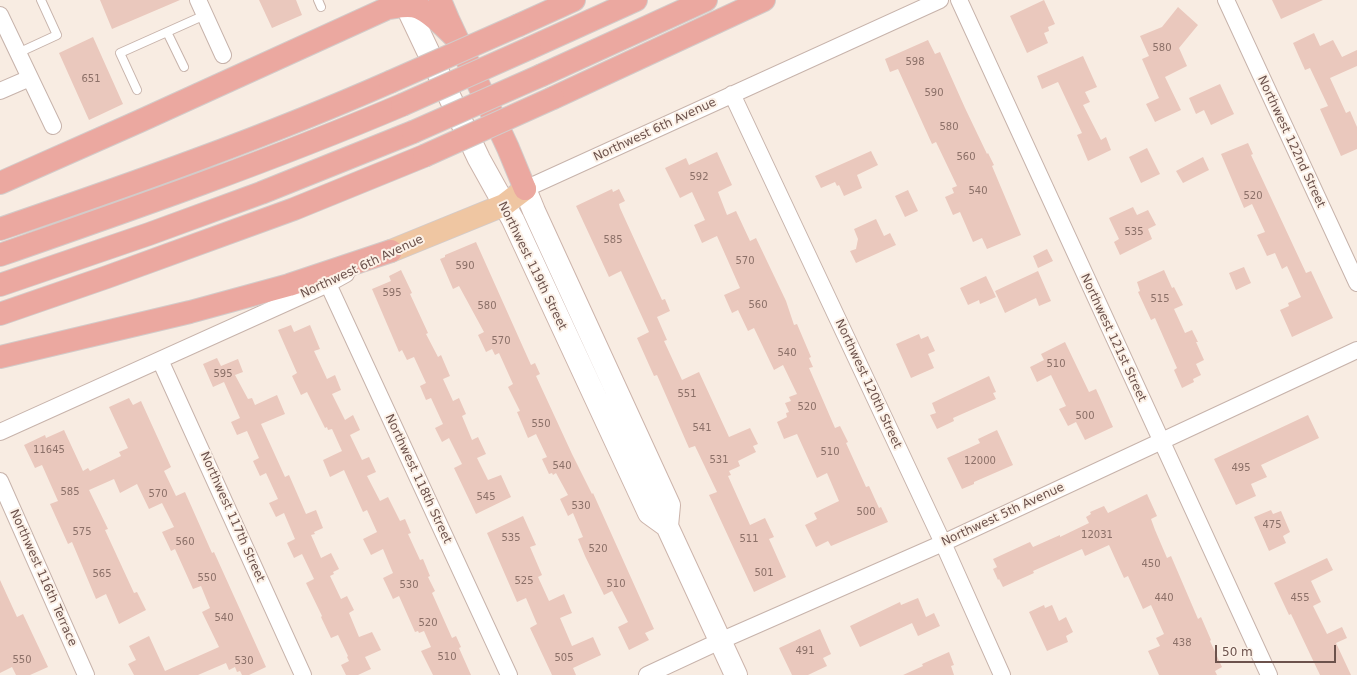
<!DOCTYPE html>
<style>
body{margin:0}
#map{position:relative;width:1357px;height:675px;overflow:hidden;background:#f8ece2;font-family:"DejaVu Sans",sans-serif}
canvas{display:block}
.scale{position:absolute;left:1215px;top:645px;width:121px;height:18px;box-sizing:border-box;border:2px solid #6c524c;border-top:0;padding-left:5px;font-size:12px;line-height:14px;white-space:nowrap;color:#6c524c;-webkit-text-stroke:3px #fcf1e7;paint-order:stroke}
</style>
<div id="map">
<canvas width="1357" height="675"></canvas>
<div class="scale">50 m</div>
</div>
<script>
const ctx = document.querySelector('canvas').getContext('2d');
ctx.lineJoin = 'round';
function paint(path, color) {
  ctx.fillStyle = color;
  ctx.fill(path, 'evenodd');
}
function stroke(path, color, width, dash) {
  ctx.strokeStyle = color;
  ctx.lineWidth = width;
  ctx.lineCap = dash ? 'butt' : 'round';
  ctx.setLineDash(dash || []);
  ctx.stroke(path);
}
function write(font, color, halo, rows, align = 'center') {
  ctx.font = font + ' "DejaVu Sans",sans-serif';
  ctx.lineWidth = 4;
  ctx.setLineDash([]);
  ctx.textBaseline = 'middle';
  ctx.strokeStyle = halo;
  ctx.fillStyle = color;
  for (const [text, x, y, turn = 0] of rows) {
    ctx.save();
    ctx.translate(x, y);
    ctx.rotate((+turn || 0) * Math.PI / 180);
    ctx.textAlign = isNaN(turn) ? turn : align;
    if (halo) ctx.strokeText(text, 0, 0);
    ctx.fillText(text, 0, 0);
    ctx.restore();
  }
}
paint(new Path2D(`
 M100 0H180L112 29Z
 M259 0H296L302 15 272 28Z
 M1044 0 1055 24 1048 27 1049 31 1044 33 1048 43 1027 53 1010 16Z
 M1272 0H1323L1281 19Z
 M1178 7 1198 25 1179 48 1187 66 1165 77 1181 110 1155 122 1146 104 1159 98 1142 59 1149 56 1140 36 1162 27Z
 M1314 33 1320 46 1333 40 1342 57 1357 50V66L1330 78 1346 113 1350 111 1357 127V149L1341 156 1320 109 1328 106 1310 68 1305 70 1293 43Z
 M93 37 123 104 89 120 59 53Z
 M928 40 935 54 940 52 965 108 987 154 988 153 994 165 992 166 1021 235 987 249 982 238 973 242 960 212 953 215 945 197 954 193 952 188 957 186 936 142 932 144 898 69 890 72 885 59Z
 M1083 56 1097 87 1085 92 1090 102 1083 105 1101 140 1106 137 1111 150 1088 161 1077 135 1082 133 1058 82 1042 89 1037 76Z
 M1220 84 1234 114 1211 125 1204 110 1196 114 1189 98Z
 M1248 143 1253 154 1251 155 1306 273 1311 271 1333 318 1292 337 1280 310 1289 306 1288 303 1301 297 1287 266 1282 269 1275 253 1267 256 1257 235 1265 232 1252 204 1244 208 1221 154Z
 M1147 148 1160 174 1141 183 1129 157Z
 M871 151 878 165 857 175 862 188 844 196 839 185 837 186 835 182 821 188 815 176Z
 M717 152 732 185 718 192 727 215 736 211 750 241 756 238 786 301 794 325 797 324 811 357 809 358 813 367 809 368 835 428 840 426 848 442 846 443 866 487 869 486 879 508 881 507 888 522 831 546 828 541 816 547 805 525 817 519 814 513 839 501 827 473 817 478 797 434 784 439 777 422 787 417 786 413 789 412 785 403 791 401 789 397 797 394 783 365 774 370 754 328 748 331 738 310 732 313 724 295 740 288 717 236 702 243 694 225 705 220 692 192 680 198 665 168 686 158 689 165Z
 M1203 157 1209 170 1183 183 1176 171Z
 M612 189 613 192 619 189 625 201 619 204 620 208 662 300 665 299 670 311 657 317 667 340 664 341 682 380 699 372 729 437 750 428 758 444 753 446 756 452 738 461 740 466 729 471 731 475 728 476 750 525 765 518 774 537 769 539 786 577 754 592 709 495 717 492 695 446 689 448 657 375 654 376 637 338 649 332 632 295 621 271 609 277 576 206Z
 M908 190 918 211 905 217 895 196Z
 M1133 207 1137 215 1148 210 1156 225 1148 229 1152 239 1120 255 1114 242 1119 239 1109 218Z
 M876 219 884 236 890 233 896 245 856 263 850 251 856 249 858 239 854 229Z
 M476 242 531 365 535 363 540 374 536 376 572 454 592 494 593 493 654 629 645 633 649 640 629 650 618 627 628 622 612 591 604 595 585 556 578 539 583 537 573 513 568 516 560 499 568 495 556 473 553 475 552 473 549 474 542 459 547 457 536 434 528 438 517 412 520 411 508 387 513 384 499 353 495 355 492 349 486 352 478 335 484 332 459 286 453 289 440 259 445 257V255Z
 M1047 249 1053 261 1038 268 1033 256Z
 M1244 267 1251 283 1236 290 1229 273Z
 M401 270 412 293 410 294 428 333 426 334 438 357 441 355 450 376 443 379 453 401 459 398 466 414 462 416 472 440 478 437 486 454 477 458 488 480 501 475 511 497 476 514 454 468 462 464 449 438 442 442 435 428 443 424 431 398 426 400 420 386 426 383 414 357 407 360 402 350 399 352 372 289 391 281 389 276Z
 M1164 270 1172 288 1174 287 1183 305 1174 309 1185 333 1192 330 1198 342H1196L1204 360 1196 364 1201 375 1193 379 1194 382 1182 388 1174 370 1177 368 1155 318 1151 320 1138 292 1140 291 1137 282Z
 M1038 271 1051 301 1039 306 1036 298 1005 313 995 291Z
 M986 276 996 297 980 304 979 300 968 305 960 288Z
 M291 325 294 332 310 325 320 349 314 351 327 379 335 375 341 390 332 394 345 420 353 415 360 430 350 435 362 460 369 457 376 472 367 476 380 501 388 497 400 521 405 519 411 533 408 534 420 560 423 559 430 576 428 577 435 591 432 593 452 638 456 636 461 647 459 648 471 675H433L421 651 431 647 424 631 419 633 418 631 415 632 399 596 393 599 383 578 393 573 383 549 371 555 363 539 377 532 367 510 363 512 344 470 330 477 323 460 342 451 332 429 328 430 327 427 325 428 307 392 301 395 292 376 297 373 278 330Z
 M919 334 921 339 928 336 935 351 928 354 934 368 911 378 896 344Z
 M1065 342 1089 392 1096 389 1113 427 1085 440 1076 422 1068 426 1059 409 1066 406 1051 375 1037 382 1030 367 1044 360 1041 354Z
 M217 358 221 366 238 359 243 372 235 375 248 399 252 398 255 405 277 395 285 414 261 424 285 477 289 475 306 514 316 510 323 528 314 532 315 534 311 535 321 558 331 553 339 569 333 572 334 574 330 576 341 599 347 596 354 610 349 613 359 637 372 632 381 650 365 657 371 669 358 675H346L341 665 349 661 347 657 348 656 338 635 331 638 321 617 322 616 306 583 314 579 302 554 294 558 287 543 295 539 284 513 276 517 269 503 278 499 266 473 260 476 253 461 259 458 247 431 237 435 231 422 240 418 224 382 213 387 203 364Z
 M989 376 996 392 993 393 996 399 953 418 954 421 937 429 930 415 936 413 932 403Z
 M129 398 133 405 141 401 171 467 164 471 176 496 185 492 212 553 214 552 266 667 249 675H242L240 671 237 672 235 667 229 670 226 663 198 675H134L128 664 136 660 129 646 149 636 165 671 219 647 202 612 210 608 201 586 193 589 175 549 171 551 162 532 174 527 162 503 149 509 137 484 120 493 114 479 89 490 108 529 105 530 134 593 137 592 146 610 119 624 106 594 96 599 72 542 68 544 50 504 58 501 42 465 35 468 24 445 45 435 46 438 64 430 83 471 88 468 90 471 121 456 119 452 128 448 109 407Z
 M1308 415 1319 438 1261 465 1267 477 1251 484 1256 496 1236 505 1214 459Z
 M997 430 1013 465 974 482V484L962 489 947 458 980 443 978 439Z
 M1147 494 1157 516 1151 519 1155 530 1167 558 1171 556 1198 619 1201 617 1211 640 1210 641 1222 667 1215 671 1217 675H1159L1148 651 1160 646 1156 638 1164 634 1151 605 1143 609 1128 576 1124 578 1109 545 1085 556 1082 549 1033 571 1034 573 1003 587 999 579 998 580 993 569 997 567 993 559 1030 542 1033 547 1060 535V537L1089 523 1086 517 1091 514 1090 512 1104 506 1108 513Z
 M1271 510 1273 514 1281 511 1290 532 1283 536 1286 543 1269 551 1254 517Z
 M523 516 536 545 530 547 542 575 538 577 549 601 564 594 572 613 560 618 572 646 593 637 601 655 573 668 576 675H552L530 628 537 624 526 598 517 602 487 533Z
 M1327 558 1333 570 1311 581 1321 602 1313 606 1327 634 1342 627 1347 638 1336 643 1351 675H1320L1291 614 1289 615 1274 583Z
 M0 580 17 617 23 614 48 667 30 675H16L12 667 0 673Z
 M918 598 926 617 934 613 940 626 918 636 912 623 860 647 850 626 900 602 901 605Z
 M1044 605 1045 608 1052 605 1059 621 1066 617 1073 632 1066 636 1068 642 1047 651 1029 612Z
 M820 629 831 654 823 658 827 666 808 675H792L779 648Z
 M949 652 954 665 951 666 954 675H903L923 666 922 664Z`), '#eac8bd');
const lane = new Path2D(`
 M318 0 321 7
 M167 32 184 67
 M18 53 57 35 41 0
 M137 90 120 53 205 15`);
const street = new Path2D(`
 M198 0 223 55
 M959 0 1269 675
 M1226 0 1357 283
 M0 15 53 126
 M0 91 30 78
 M732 94 943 543 1002 675
 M525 189 940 0
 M328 284 509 675
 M160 360 303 675
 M0 432 328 284 346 274
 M0 481 86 675
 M647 675 720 641 943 543 1357 350`);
const secondary = new Path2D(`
 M407 7 479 159 513 220 649 513 667 526
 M525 189 534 211 669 505 667 526 736 675`);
const primary = new Path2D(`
 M391 251 504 205 525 189`);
const highway = new Path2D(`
 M440 0 448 19 508 148 525 189
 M519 25 574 0
 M530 48 636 0
 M542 75 706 0
 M553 98 764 0
 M0 183 140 121 388 8C397 7 410 4 419 8 433 14 446 29 458 40
 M0 229C132 184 263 138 390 82
 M0 255C135 208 270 161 402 105
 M0 285 149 234 261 193 413 132
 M0 314 107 277 294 209 424 156
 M0 357 190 312 289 285 391 251`);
stroke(lane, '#c7b3ab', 10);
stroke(street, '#c7b3ab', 18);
stroke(secondary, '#ccb4ab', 24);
stroke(primary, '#d3cbc9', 24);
stroke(highway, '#d3cbc9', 24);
stroke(lane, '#fff', 8);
stroke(street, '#fff', 16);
stroke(secondary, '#fff', 22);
stroke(primary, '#efc6a2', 22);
stroke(highway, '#eba8a0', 22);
const highwayBridge = new Path2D(`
 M390 82 519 25
 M402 105 530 48
 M413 132 542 75
 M424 156 553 98`);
stroke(highwayBridge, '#d3cbc9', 24, []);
stroke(highwayBridge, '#eba8a0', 22);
write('10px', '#8c7068', null, [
 ["580",1162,48],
 ["598",915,62],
 ["651",91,79],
 ["590",934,93],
 ["580",949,127],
 ["560",966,157],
 ["592",699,177],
 ["540",978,191],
 ["520",1253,196],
 ["535",1134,232],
 ["585",613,240],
 ["570",745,261],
 ["590",465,266],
 ["595",392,293],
 ["515",1160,299],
 ["560",758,305],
 ["580",487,306],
 ["570",501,341],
 ["540",787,353],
 ["510",1056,364],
 ["595",223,374],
 ["551",687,394],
 ["520",807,407],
 ["500",1085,416],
 ["550",541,424],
 ["541",702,428],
 ["11645",49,450],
 ["510",830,452],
 ["531",719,460],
 ["12000",980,461],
 ["540",562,466],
 ["495",1241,468],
 ["585",70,492],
 ["570",158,494],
 ["545",486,497],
 ["530",581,506],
 ["500",866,512],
 ["475",1272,525],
 ["575",82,532],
 ["12031",1097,535],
 ["535",511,538],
 ["511",749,539],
 ["560",185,542],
 ["520",598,549],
 ["450",1151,564],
 ["501",764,573],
 ["565",102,574],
 ["550",207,578],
 ["525",524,581],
 ["510",616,584],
 ["530",409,585],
 ["440",1164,598],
 ["455",1300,598],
 ["540",224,618],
 ["520",428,623],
 ["438",1182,643],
 ["491",805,651],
 ["510",447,657],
 ["505",564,658],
 ["550",22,660],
 ["530",244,661]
]);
write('12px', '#6c524c', '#fcf1e7', [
 ["Northwest 6th Avenue",655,130,-25],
 ["Northwest 122nd Street",1291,142,65],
 ["Northwest 119th Street",532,266,64],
 ["Northwest 6th Avenue",362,267,-25],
 ["Northwest 121st Street",1113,338,65],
 ["Northwest 120th Street",868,384,65],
 ["Northwest 118th Street",418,479,65],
 ["Northwest 5th Avenue",1003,515,-25],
 ["Northwest 117th Street",232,517,66],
 ["Northwest 116th Terrace",43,578,66]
]);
</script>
